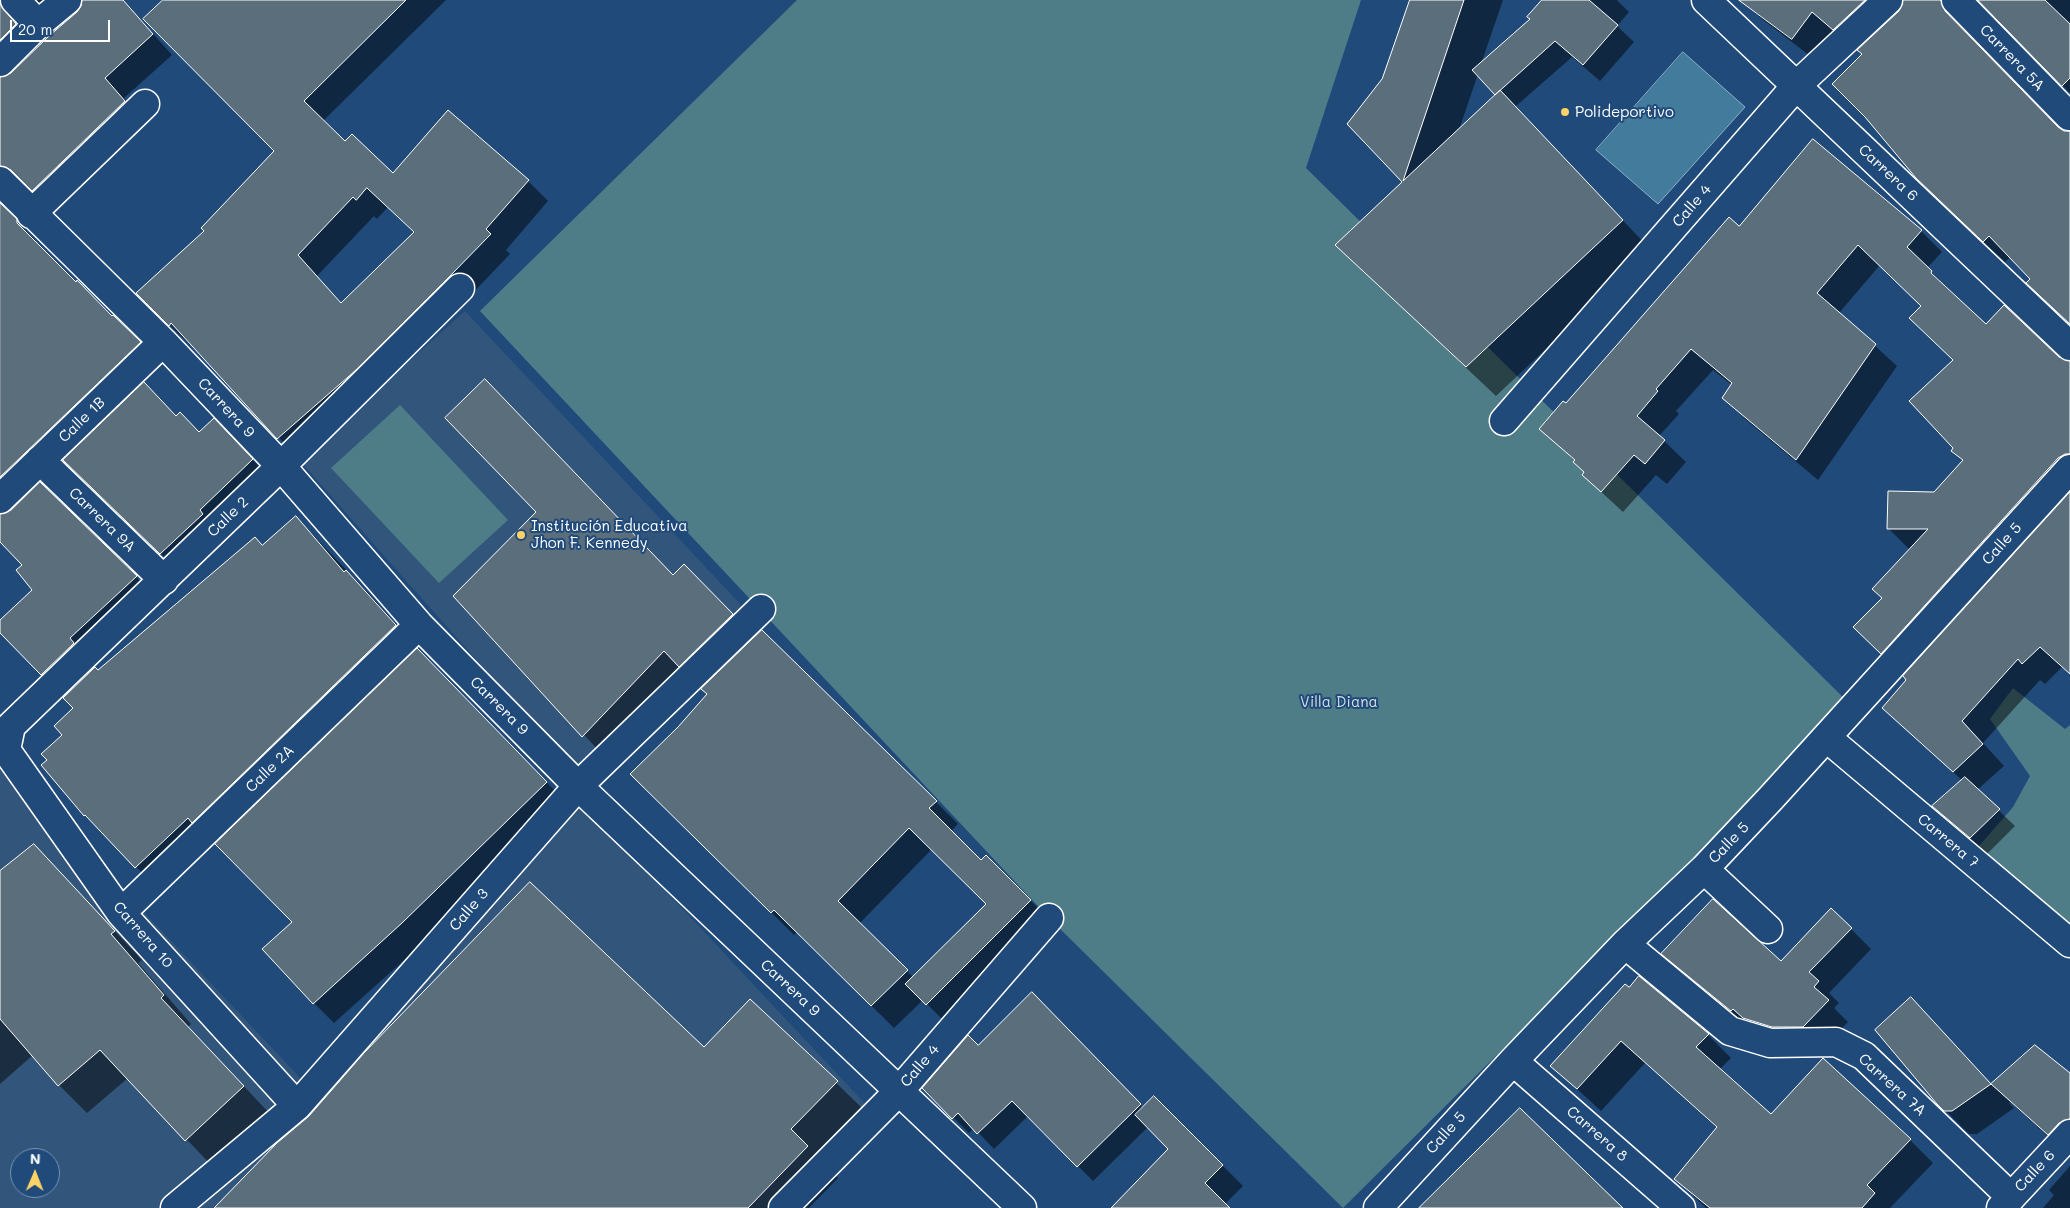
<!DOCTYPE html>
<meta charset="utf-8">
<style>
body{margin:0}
#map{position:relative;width:2070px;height:1208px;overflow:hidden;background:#1f4a7a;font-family:Mali,sans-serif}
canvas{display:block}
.north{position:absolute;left:10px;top:1148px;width:50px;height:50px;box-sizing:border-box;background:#1f4a7a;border:1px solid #7992af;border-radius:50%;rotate:1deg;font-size:14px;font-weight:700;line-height:20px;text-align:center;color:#fff}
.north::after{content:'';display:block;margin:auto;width:18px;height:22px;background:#ffd166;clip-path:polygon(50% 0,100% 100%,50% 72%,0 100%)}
.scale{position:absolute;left:10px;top:20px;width:100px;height:22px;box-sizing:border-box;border:2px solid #fff;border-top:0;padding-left:6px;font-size:15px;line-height:18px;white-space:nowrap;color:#fff;-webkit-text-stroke:4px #1f4a7a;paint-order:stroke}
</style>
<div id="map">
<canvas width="2070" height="1208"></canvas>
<div class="north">N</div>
<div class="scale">20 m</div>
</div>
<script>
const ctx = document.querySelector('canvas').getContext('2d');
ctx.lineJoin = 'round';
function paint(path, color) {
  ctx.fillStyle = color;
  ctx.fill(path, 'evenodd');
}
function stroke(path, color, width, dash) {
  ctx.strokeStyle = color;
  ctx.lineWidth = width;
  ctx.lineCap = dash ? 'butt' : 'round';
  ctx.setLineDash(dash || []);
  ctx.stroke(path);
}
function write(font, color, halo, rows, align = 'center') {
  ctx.font = font + ' Mali,sans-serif';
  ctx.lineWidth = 4;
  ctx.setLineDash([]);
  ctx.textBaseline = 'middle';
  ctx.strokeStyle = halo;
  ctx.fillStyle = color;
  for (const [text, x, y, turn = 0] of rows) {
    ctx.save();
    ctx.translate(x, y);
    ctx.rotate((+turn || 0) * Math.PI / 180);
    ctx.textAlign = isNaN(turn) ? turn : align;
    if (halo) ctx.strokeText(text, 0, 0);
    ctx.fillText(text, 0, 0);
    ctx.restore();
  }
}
paint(new Path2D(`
 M465 311 746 610 576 772 299 460Z
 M0 755 6 766 307 1085 577 796 871 1110 772 1208H0ZM20 1158H50V1188H20Z`), '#31557b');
paint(new Path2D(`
 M797 0H1361L1306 168 1850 704 1343 1208 1049 918 480 311Z
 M400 405 508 520 439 583 331 468Z
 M2013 688 2065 729 2070 725V936L1973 853 2013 807 2030 776 1990 719Z`), '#4e7d88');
const water = new Path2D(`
 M1683 52 1745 107 1658 204 1596 150Z`);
paint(water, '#437b9d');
stroke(water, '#8eb0c4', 1);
paint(new Path2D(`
 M0 0H123L172 55 124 98 144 122 53 210 33 190 26 186H16L4 198V206L8 213 36 241V244L160 363 9 508 5 515 136 577 156 597 62 694 0 631V622L34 590 24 565 0 540ZM31 5 77 8 84 5 78 13 12 74 5 78 9 71Z
 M165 0H446L323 121 345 143 393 175 528 181 548 201 506 250 510 254 469 297 298 458 191 343 190 345 138 294 205 231 276 151ZM388 207 415 233 342 304 317 276 374 216 377 219Z
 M1411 0H1503L1481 64 1531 20 1544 0H1617L1629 12 1617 26 1634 42 1600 81 1572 57 1515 107 1651 250 1496 396 1336 245 1404 182 1348 124 1384 80ZM1478 74 1497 95 1459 130Z
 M1742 0H2070V93L1989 9 1983 6H1974L1962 18V26L1966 34 2058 129 2065 132H2070V324L2011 256 2005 262 1939 200 1864 55 1877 33 1875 31 1855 50 1834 32 1814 59 1762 19Z
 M1739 227 1921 231 1942 252 1927 268 1986 326 2070 370V490L1903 675 1854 627 1883 599 1910 550 1889 529 1935 493 1963 461 1953 451 1954 448V360L1923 306 1880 265 1839 313 1897 366 1818 480 1745 419 1724 397 1732 385 1713 370 1676 411 1679 414 1659 436 1686 462 1667 484 1656 475 1623 512 1583 475 1585 473 1575 461 1541 429 1566 405Z
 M176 417 200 433H227L266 474 175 567 78 474Z
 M2070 494V674L2062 667 2045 684 2040 680 1983 743 2004 766 1977 790 2015 826 1987 854 1934 806 1963 781 1883 708Z
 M296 517 372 597 421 652 420 653 567 803 422 944 334 1023 314 1003 294 922 215 843 162 893 85 815 43 765 49 761 63 735 75 709 98 672 262 546Z
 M684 566 756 638 936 802 958 824 951 831 981 861 986 856 1053 923 949 1026 923 1000 894 1028 797 932 794 935 632 774 679 728 708 694 694 680 613 766 455 596 674 576ZM932 849 987 904 913 977 859 924Z
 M34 845 142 960 138 963 191 1024 188 1027 271 1115 214 1168 128 1078 87 1113 59 1085 33 1055 0 1084V873Z
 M1851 929 1871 949 1829 993 1839 1003 1834 1008 1848 1022 1823 1047 1752 1031 1683 974 1663 954 1781 963Z
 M1625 985 1708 1035 1731 1058 1719 1070 1771 1116 1910 1140 1933 1163 1890 1208H1706L1676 1179 1717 1128 1645 1063 1601 1111 1552 1066Z
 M1911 999 1992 1085 2070 1074V1140L2061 1148 2010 1102 2009 1103 2014 1108 1977 1134H1969L1938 1103Z
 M751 1000 867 1113 821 1160 838 1178 809 1208H216L310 1117 704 1049Z
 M1048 1009 1143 1108 1154 1097 1243 1186 1225 1204 1229 1208H1113L1170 1149 1148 1127 1093 1181 1028 1116 994 1149 974 1128 969 1133 924 1088 978 1047Z
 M2070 1166V1208H2043L2054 1195 2049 1190Z`), '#0007');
const building = new Path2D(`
 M82 0H123L153 34 105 78 125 101 32 191 11 170 0 166V77L11 73 49 36 77 12 81 6Z
 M163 0H406L304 101 345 141 352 134 393 173 448 110 529 180 486 229 491 234 449 277 356 370 277 439 171 323 169 326 136 293 204 231 201 228 274 151 143 19ZM367 188 414 232 341 303 298 255 353 197 356 200Z
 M1410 0H1464L1403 181 1500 90 1623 220 1466 367 1335 245 1402 182 1347 124 1382 79Z
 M1542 0H1589L1618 25 1583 65 1555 41 1495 95 1472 70 1530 19 1527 17Z
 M1739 0H1865L1833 30 1812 12 1792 39Z
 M1903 0H1941L1945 11 2058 127 2064 131H2070V324L2026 283 2030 279 1989 236 1983 242 1916 178 1865 117 1832 84 1862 54 1857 50 1899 11Z
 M1978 0H2045L2070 24V78L2062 86Z
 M0 4 16 24 0 40Z
 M1813 139 1922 230 1907 247 1932 271 1931 273 1986 324 2004 305 2059 357 2070 361V454H2065L2058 458 1881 654 1853 627 1882 598 1872 589 1928 529H1887L1888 491 1934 492 1963 460 1951 451 1953 448 1909 401 1953 360 1909 318 1921 306 1858 245 1817 293 1876 344 1796 460 1722 398 1732 383 1691 349 1656 389 1658 391 1637 416 1665 440 1645 464 1634 455 1601 492 1582 475 1584 472 1573 462 1575 460 1539 429 1563 401 1566 403 1729 217 1739 226Z
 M0 203 17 219V223L76 282 77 280 112 316 113 315 141 342 0 477Z
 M485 379 673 575 684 564 733 614 679 667 664 651 582 737 453 596 536 512 445 418Z
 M144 382 176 416 180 412 199 432 214 418 253 459 200 510 203 514 160 554 63 460Z
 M40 482 137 576 70 638 74 643 41 675 0 633V620L32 590 16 570 22 565 0 542V514L11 510Z
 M2070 492V674L2040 647 2022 664 2018 659 1962 721 1983 744 1953 772 1882 708 1906 680 1903 676Z
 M296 516 344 572 346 570 396 625 192 823 188 818 135 868 85 815 84 816 41 765 47 760 41 754 62 735 54 726 73 708 63 698 95 667 98 670 255 537 262 545Z
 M762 630 937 801 929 808 981 860 986 855 1031 900 926 1005 905 984 986 904 909 828 838 901 908 970 871 1006 774 910 771 913 630 774 678 727 707 694 701 689Z
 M417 648 547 782 402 923 313 1004 262 949 292 922 215 844Z
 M1965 777 2000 809 1970 838 1932 806Z
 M34 844 115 931 111 934 164 995 161 998 244 1086 185 1141 100 1050 58 1086 0 1019V871Z
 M530 882 704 1047 750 999 838 1081 791 1129 808 1146 748 1208H214L277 1143 309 1116 364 1053Z
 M1713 899 1781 961 1831 908 1852 928 1809 972 1819 981 1814 987 1829 1000 1803 1027H1772L1743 1018 1733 1009 1731 1011 1661 954Z
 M1639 976 1709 1034 1696 1047 1771 1114 1823 1058 1911 1139 1867 1185 1875 1193 1862 1208H1710L1674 1179 1717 1127 1621 1041 1577 1089 1550 1066 1625 984 1629 987Z
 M1032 992 1141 1104 1077 1167 1012 1101 977 1134 958 1113 952 1119 922 1088 968 1035 978 1045Z
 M1911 997 1991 1084 1952 1111H1944L1937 1104 1875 1030Z
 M2035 1045 2070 1073V1119L2059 1123 2048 1135 1991 1084Z
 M1154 1096 1223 1165 1205 1183 1230 1208H1111L1168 1149 1135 1115Z
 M1520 1108 1623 1208H1419Z`);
paint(building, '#5b6e7c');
stroke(building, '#fff', 1);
const minor = new Path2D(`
 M15 0 38 24
 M1706 0 2070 346
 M1956 0 2069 116
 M0 62 38 24 67 0
 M0 181 163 342 281 466 419 625 578 786 1022 1208
 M31 214 145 104
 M1504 421 1796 86 1888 0
 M40 460 164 580
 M0 499 163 342
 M1827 738 2070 943
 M1704 869 1768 929
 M121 913 419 625
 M1625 944 1730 1031 1770 1043 1836 1042 1864 1056 2011 1197
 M1513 1061 1681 1208
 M297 1106 121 913 6 750 11 726 281 466 460 288
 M175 1208 297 1106 578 786 761 609
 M783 1208 899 1091 1049 918
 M1378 1208 1513 1061 1625 944 1704 869 1771 798 2070 469`);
const secondary = new Path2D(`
 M2001 1208 2070 1134`);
stroke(minor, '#fff', 31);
stroke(secondary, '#fff', 31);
stroke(minor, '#1f4a7a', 28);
stroke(secondary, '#1f4a7a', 28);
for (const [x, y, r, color] of [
 [1565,112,5,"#ffd166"],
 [521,535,5,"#ffd166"]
]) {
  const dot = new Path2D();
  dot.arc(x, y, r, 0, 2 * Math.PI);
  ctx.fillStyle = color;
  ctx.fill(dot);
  stroke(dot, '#1f4a7a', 2);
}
write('15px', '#fff', '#1f4a7a', [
 ["Carrera 5A",2012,58,46],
 ["Carrera 6",1888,173,43],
 ["Calle 4",1692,206,-49],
 ["Carrera 9",226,408,47],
 ["Calle 1B",82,420,-44],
 ["Calle 2",228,517,-44],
 ["Carrera 9A",102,520,44],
 ["Calle 5",2002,544,-48],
 ["Carrera 9",499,706,45],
 ["Calle 2A",270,769,-44],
 ["Carrera 7",1948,841,40],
 ["Calle 5",1729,843,-46],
 ["Calle 3",469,910,-49],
 ["Carrera 10",143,935,49],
 ["Carrera 9",790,988,43],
 ["Calle 4",920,1066,-49],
 ["Carrera 7A",1892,1085,42],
 ["Calle 5",1446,1133,-48],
 ["Carrera 8",1597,1134,41],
 ["Calle 6",2035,1171,-47]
]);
write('15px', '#fff', '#1f4a7a', [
 ["Polideportivo",1575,112],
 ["Institución Educativa",531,526],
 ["Jhon F. Kennedy",531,543]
], 'left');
write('15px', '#d3dee1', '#1f4a7a', [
 ["Villa Diana",1339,702]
]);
</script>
